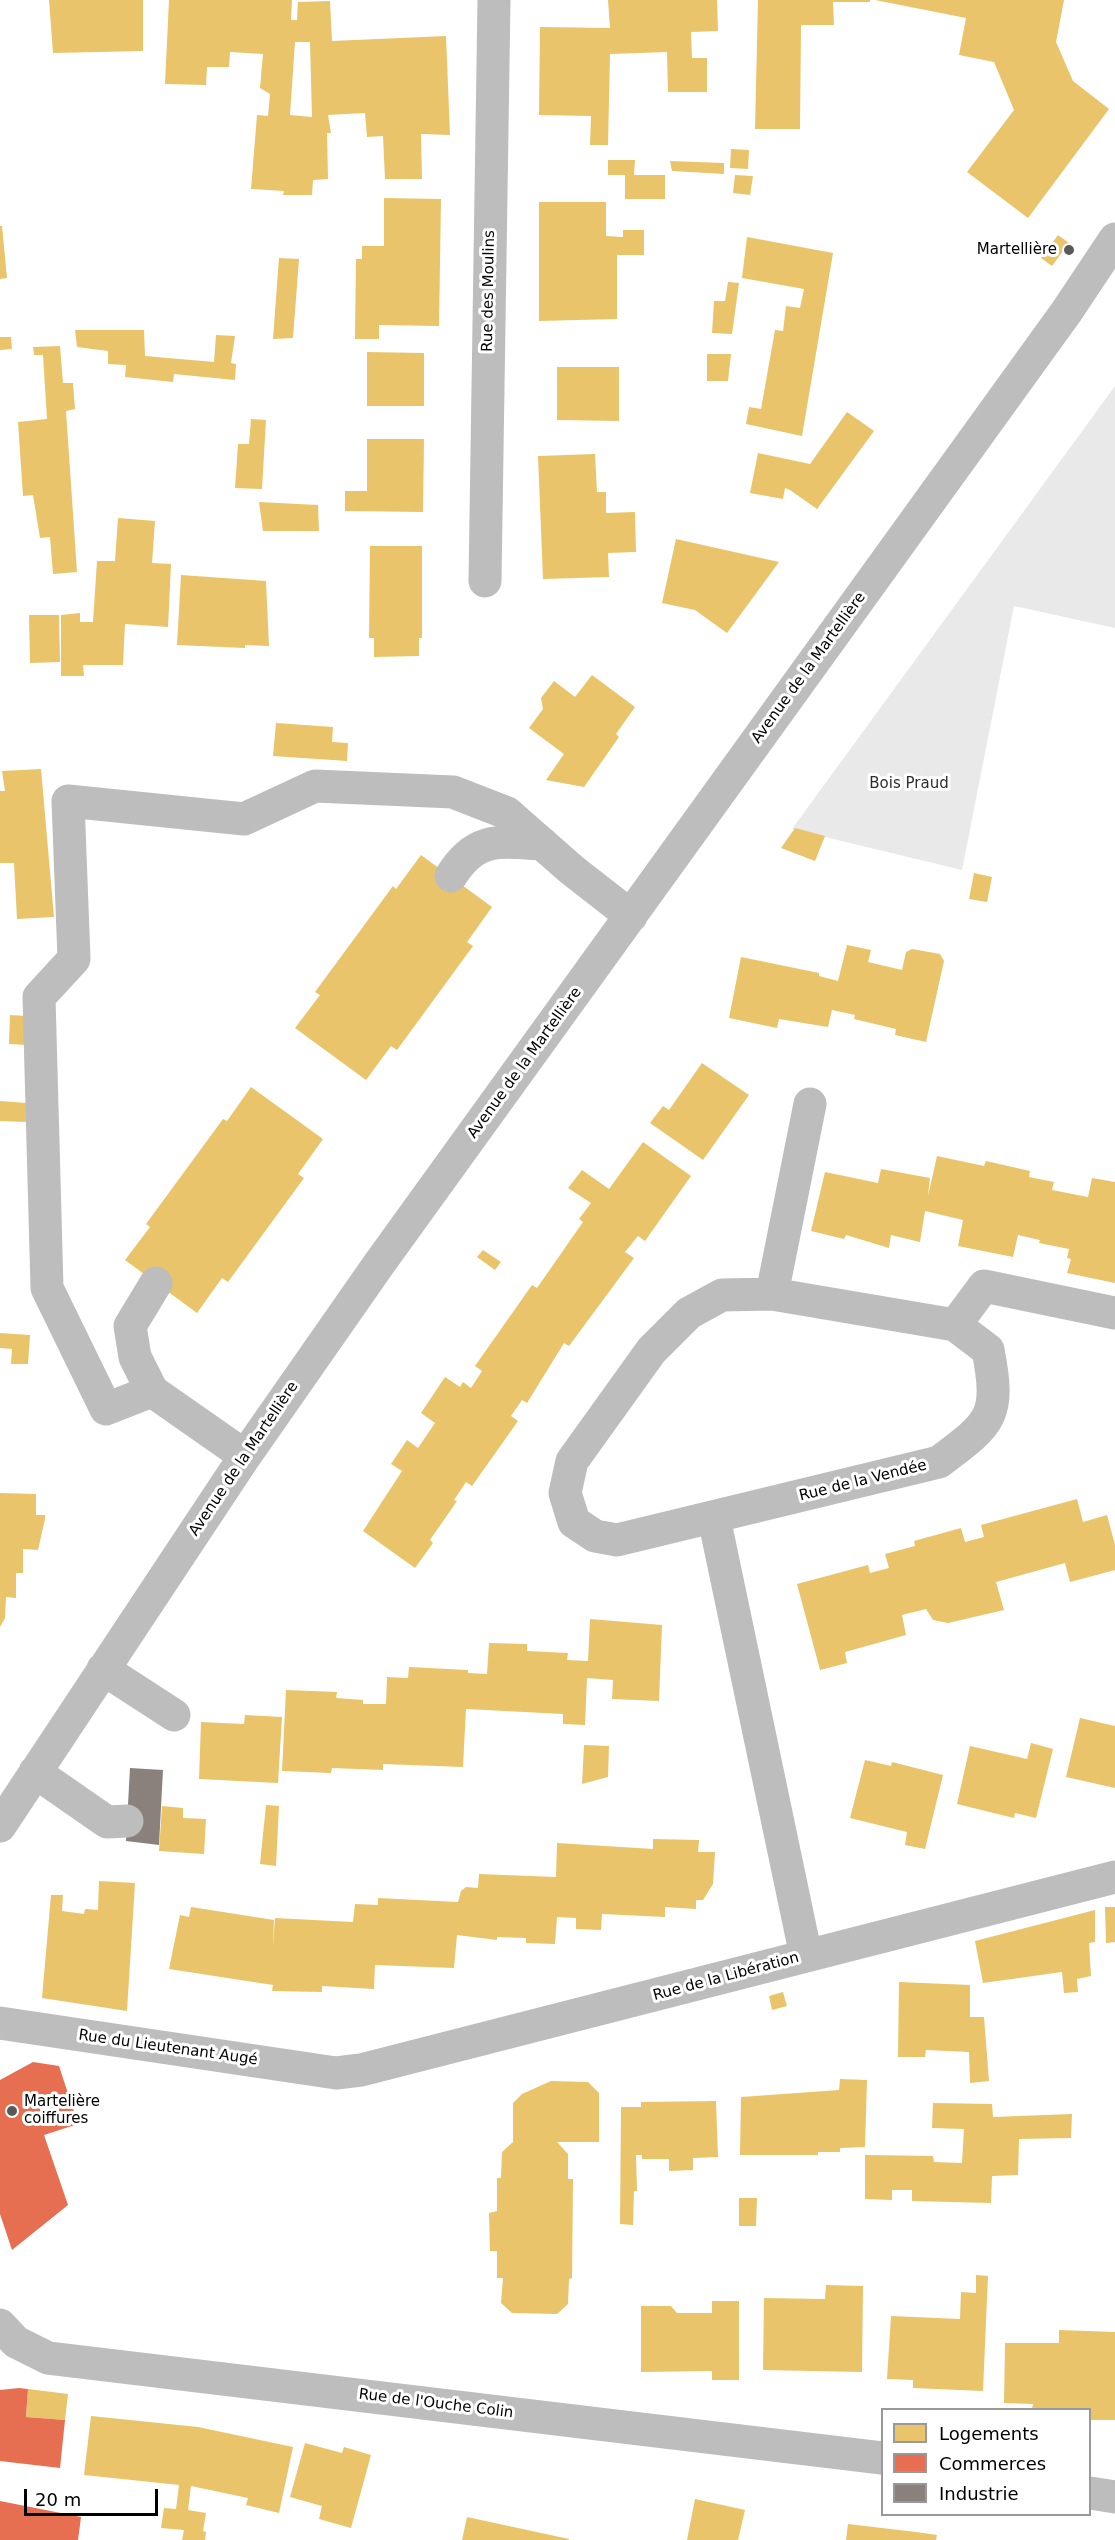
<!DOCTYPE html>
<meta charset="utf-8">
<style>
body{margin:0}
#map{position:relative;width:1115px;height:2540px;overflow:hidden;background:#fff;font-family:"DejaVu Sans",sans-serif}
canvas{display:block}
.legend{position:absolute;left:881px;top:2408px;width:210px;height:108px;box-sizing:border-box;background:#fff;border:2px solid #999;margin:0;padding:8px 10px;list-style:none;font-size:18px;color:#000}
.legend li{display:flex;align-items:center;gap:12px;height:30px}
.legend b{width:30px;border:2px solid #999}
.scale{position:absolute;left:24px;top:2489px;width:134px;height:27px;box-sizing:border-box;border:3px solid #000;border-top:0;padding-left:8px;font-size:18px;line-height:21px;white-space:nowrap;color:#000;-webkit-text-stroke:4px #fff;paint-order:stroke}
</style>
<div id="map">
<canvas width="1115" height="2540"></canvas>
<ul class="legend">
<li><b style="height:16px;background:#e9c46a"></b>Logements</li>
<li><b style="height:16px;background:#e76f51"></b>Commerces</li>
<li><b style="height:16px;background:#8a817c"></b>Industrie</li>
</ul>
<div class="scale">20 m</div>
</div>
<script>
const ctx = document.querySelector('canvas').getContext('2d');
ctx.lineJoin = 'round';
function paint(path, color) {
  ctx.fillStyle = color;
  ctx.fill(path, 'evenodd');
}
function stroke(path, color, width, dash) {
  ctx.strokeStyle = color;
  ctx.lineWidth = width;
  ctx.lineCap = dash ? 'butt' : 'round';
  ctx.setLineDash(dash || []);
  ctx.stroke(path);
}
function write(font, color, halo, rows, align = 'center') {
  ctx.font = font + ' "DejaVu Sans",sans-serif';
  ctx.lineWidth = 6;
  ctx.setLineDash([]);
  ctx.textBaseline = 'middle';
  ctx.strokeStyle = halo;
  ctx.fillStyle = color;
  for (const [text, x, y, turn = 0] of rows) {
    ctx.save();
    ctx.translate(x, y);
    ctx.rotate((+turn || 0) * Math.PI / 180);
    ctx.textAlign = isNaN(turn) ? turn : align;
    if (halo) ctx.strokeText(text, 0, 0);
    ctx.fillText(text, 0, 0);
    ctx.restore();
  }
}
paint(new Path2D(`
 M1115 386V628L1014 606 962 870 792 829Z`), '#e9e9e9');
paint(new Path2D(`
 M49 0H143V51L53 53Z
 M169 0H292L291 20H297L298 2 330 1 332 41 446 36 450 135 421 134 422 179H385L383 136 367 137 365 113 328 115 331 133H327L328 179 313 180 312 195H283L284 191 251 189 257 115 268 116 270 94 260 88 263 54 230 52 229 67H207L206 85 165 84ZM295 42H310L312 117 290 115Z
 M608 0H717L718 31 691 32 692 58H707V92H668L667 52 610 54 608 145H590L591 116 539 115 540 27 610 28Z
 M758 0H870V2H833L834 25H801L800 129H755Z
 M875 0H1064L1056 42 1073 81 1109 109 1028 218 967 172 1014 110 994 62 959 55 966 18Z
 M731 149 749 150 748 169 730 168Z
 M608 160H635L634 175H665V199H625V175H608Z
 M670 161 724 163V174L672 171Z
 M735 175 753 176 750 195 733 193Z
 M384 198 441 199 439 326 379 325V339H355L356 259H362V246H384Z
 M539 202H606V236L623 237V230H644V255H617V319L539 321Z
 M0 226H2L7 278 0 279Z
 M1058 235 1069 243 1052 266 1041 258Z
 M747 237 833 253 802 436 746 424 749 407 761 409 775 330 783 331 786 306 800 308 804 289 742 278Z
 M279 258 299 259 293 338 273 339Z
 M728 282 739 283 732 334 712 333 714 301H725Z
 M75 330H144L145 356 214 362 216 335 235 336 231 363 236 364 235 380 174 374 173 382 125 377 126 365 108 364V351L77 347Z
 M0 337H11L12 349 0 350Z
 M60 346 63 383H73L75 409 66 411 77 572 53 574 50 537 40 538 33 495 23 496 18 422 47 419 43 355H34L33 347Z
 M367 352 424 353V406H367Z
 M707 354H731L728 381H707Z
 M557 367H619V421L557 420Z
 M847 412 874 431 817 509 790 490 785 488 783 499 750 493 758 453 810 464Z
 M251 419 266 420 262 489 235 488 238 444H249Z
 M367 439H424L423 512 345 511V491H367Z
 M595 454 597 492H606V513L635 512 636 552 608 553 609 577 543 579 538 456Z
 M259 502 318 505 319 531H263Z
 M118 518 155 521 152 563 171 564 168 627 125 624 123 665H83L84 676H61V615L80 613V622H93L97 561H115Z
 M676 539 779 562 727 633 695 610 662 603Z
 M370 546H422V638H419V656L374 657V638H369Z
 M181 575 266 581 269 646 245 645V648L177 645Z
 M29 615H59L60 662 30 663Z
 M592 675 635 707 616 734 619 737 584 787 546 780 564 754 529 728 543 709 541 698 554 681 575 697Z
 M276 723 333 727 332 742 348 743 347 761 273 756Z
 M41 769 54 917 17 919 14 863H0V791H5L2 771Z
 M795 828 825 836 815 861 781 848Z
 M421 855 492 907 467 942 473 946 397 1050 391 1046 366 1080 295 1028 320 995 315 992 393 886 396 889Z
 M974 873 992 877 987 902 969 899Z
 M847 945 871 950 868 962 902 970 906 952 912 949 940 954 944 961 926 1042 895 1035 896 1029 854 1019 855 1015 832 1010 828 1027 779 1019 777 1028 729 1018 741 957 819 973V976L838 981Z
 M10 1015 27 1016V1045L9 1044Z
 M702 1063 749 1095 703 1160 650 1123 663 1106 669 1110Z
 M251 1087 323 1139 298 1174 304 1178 228 1282 222 1278 197 1313 125 1260 150 1227 146 1224 223 1119 227 1121Z
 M0 1101 27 1103V1122L0 1121Z
 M643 1142 691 1176 645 1241 638 1236 625 1252 634 1258 569 1346 564 1343 527 1403 522 1400 511 1416 518 1421 472 1486 466 1482 454 1500 457 1501 430 1540 433 1543 415 1568 363 1531 402 1471 391 1464 407 1440 418 1448 435 1423 421 1413 445 1377 460 1387 463 1382 471 1388 482 1371 475 1366 532 1285 537 1288 583 1222 579 1219 591 1203 568 1188 582 1170 609 1189Z
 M937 1156 984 1166 986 1161 1030 1171 1029 1177 1054 1182 1052 1190 1088 1197 1092 1178 1115 1182V1283L1067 1273 1071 1259 1067 1258 1069 1249 1039 1243 1040 1240 1018 1235 1013 1257 958 1246 963 1220 925 1211 920 1242 891 1235 889 1248 846 1235 844 1239 811 1231 825 1172 878 1183 881 1169 930 1178 928 1196Z
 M483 1250 501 1262 495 1270 477 1257Z
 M0 1333 30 1335 28 1364H11L12 1349 0 1348Z
 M0 1493 36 1494V1515H45V1519L38 1550 23 1549V1573H16V1598L6 1597 5 1618 0 1627Z
 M1077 1499 1083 1522 1107 1515 1115 1545V1570L1070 1582 1065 1563 996 1582 1004 1610 948 1623 933 1620 926 1609 902 1615 906 1635 845 1652 847 1663 820 1670 797 1584 868 1565 870 1573 889 1568 885 1554 915 1546 914 1541 961 1528 965 1542 984 1537 981 1525Z
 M590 1619 662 1625 659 1701 612 1699 613 1680 587 1678 585 1725 563 1724V1714L466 1709 463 1767 383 1764V1770L332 1768 331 1773 282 1771 286 1690 337 1692 336 1698 363 1700V1704H386L387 1677 408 1678 409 1667 468 1670V1673L487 1674 489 1643 527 1644V1651L568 1653 567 1660 588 1661Z
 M245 1715 282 1717 278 1783 199 1779 201 1722 244 1724Z
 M1080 1718 1115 1726V1788L1066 1777Z
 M1031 1743 1053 1749 1036 1818 1015 1813 1014 1818 957 1804 970 1746 1027 1759Z
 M584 1745 609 1746 608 1777 582 1784Z
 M865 1760 891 1766 892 1762 943 1775 925 1849 905 1845 907 1832 850 1818Z
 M266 1805 279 1806 276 1866 260 1864Z
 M162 1806 183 1808V1818L206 1819 204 1854 159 1851Z
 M653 1839 699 1840 698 1852H715L713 1884 703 1900H696V1909L665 1907V1917L602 1914 601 1930 576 1929V1918L557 1917 555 1944 526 1943V1938L497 1937V1940L457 1935 454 1968 375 1965 374 1989 322 1986V1992L272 1991 273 1985 169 1969 180 1915 189 1917 191 1907 274 1920 273 1946 275 1918 353 1922 355 1904 378 1905V1898L458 1902 461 1891 466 1887 478 1888 479 1874 556 1877 557 1843 653 1849Z
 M99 1881 135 1883 127 2011 42 1998 51 1895H63L62 1911 84 1914 85 1909 98 1910Z
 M1105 1907H1115V1942L1106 1943Z
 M1095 1910V1942L1089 1943 1091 1976 1077 1979 1078 1992 1064 1993 1062 1972 983 1983 975 1941Z
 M899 1982 970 1985V2017H984L989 2081 970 2083 969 2052 926 2050 925 2057H898Z
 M783 1992 787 2006 772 2010 769 1996Z
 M840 2079 867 2080 865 2147 840 2148V2152H818V2155H740L741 2097 839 2090Z
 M551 2081 588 2082 599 2093V2142H557L568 2154V2179H573L572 2278 569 2279 568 2304 557 2314 512 2313 501 2303 503 2278H497V2251H490L489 2213 497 2211V2178H501L502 2152 513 2142V2103L522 2094Z
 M716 2101 718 2157 693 2158V2170L669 2171V2159H642V2155H636L637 2191H634L633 2225 620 2224 621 2107H641V2102Z
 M933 2103 992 2104 993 2117 1072 2114 1071 2138 1019 2139 1018 2175 992 2176 991 2203 912 2201V2190H892V2200L865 2199V2155L933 2156 934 2162 962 2163 964 2129 932 2128Z
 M739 2198H757L756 2226H739Z
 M976 2275 988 2276 983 2391 913 2388V2380L887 2379 891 2316 960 2319 961 2292 976 2293Z
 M826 2285 863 2286 862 2372 763 2370 764 2298 825 2299Z
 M712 2301H739V2380H712V2371L641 2372V2306H671L677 2313H712Z
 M1059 2330 1115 2332V2420H1090L1089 2409H1032L1033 2404 1004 2403 1005 2343H1059Z
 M28 2389 68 2394 65 2420 26 2417Z
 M91 2416 198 2427 293 2447 279 2513 246 2505 248 2498 191 2486 188 2510 206 2513 203 2531 206 2532 205 2540H182L184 2530 161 2528 164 2508 176 2509 179 2485 84 2475Z
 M305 2443 342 2453 344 2447 371 2455 351 2528 319 2519 322 2506 290 2497Z
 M695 2499 745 2510 738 2540H687Z
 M467 2517 569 2539V2540H462Z
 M848 2524 916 2532 937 2535 936 2540H846Z`), '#e9c46a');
paint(new Path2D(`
 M33 2062 59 2066 78 2124 44 2135 68 2205 12 2250 0 2214V2080Z
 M19 2388 28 2389 26 2417 65 2420 60 2468 0 2461V2390Z
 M0 2501 81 2517 78 2540H0Z`), '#e76f51');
paint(new Path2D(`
 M130 1768 163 1770 159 1845 126 1841Z`), '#8a817c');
stroke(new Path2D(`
 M485 581 494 0
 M451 876C476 835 501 842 543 844
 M772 1294 955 1325 988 1350C1001 1417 991 1423 939 1462L617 1540 595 1536 574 1522 565 1493 572 1461 651 1351 689 1313 722 1295Z
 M772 1294 810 1104
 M955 1325 984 1286 1115 1313
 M152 1391 135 1357 130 1326 156 1283
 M245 1456 152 1391 106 1409 47 1288 39 997 74 959 68 801 244 819 315 786 453 792 507 813 572 870 631 916
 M714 1518 806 1956
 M103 1669 174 1715
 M35 1772 107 1822 127 1821
 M0 1826 245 1456 379 1264 1067 311 1115 239
 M0 2023 336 2073 361 2070 1115 1877
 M0 2325 16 2342 48 2358 882 2458
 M1090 2493 1115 2497`), '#bdbdbd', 33);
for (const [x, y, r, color] of [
 [1069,250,6,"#595959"],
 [12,2111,6,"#595959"]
]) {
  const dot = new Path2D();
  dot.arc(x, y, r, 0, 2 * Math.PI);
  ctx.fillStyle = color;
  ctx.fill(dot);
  stroke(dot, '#fff', 2);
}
write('15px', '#000', '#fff', [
 ["Martellière",1057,250],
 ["Martelière",24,2102,"left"],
 ["coiffures",24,2119,"left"]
], 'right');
write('15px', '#000', '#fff', [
 ["Rue des Moulins",489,291,-89],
 ["Avenue de la Martellière",809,668,-54],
 ["Avenue de la Martellière",525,1063,-54],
 ["Avenue de la Martellière",244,1459,-56],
 ["Rue de la Vendée",863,1481,-14],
 ["Rue de la Libération",726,1977,-15],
 ["Rue du Lieutenant Augé",168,2048,8],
 ["Rue de l'Ouche Colin",436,2404,7]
]);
write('15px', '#2e2e2e', '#fff', [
 ["Bois Praud",909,784]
]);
</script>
